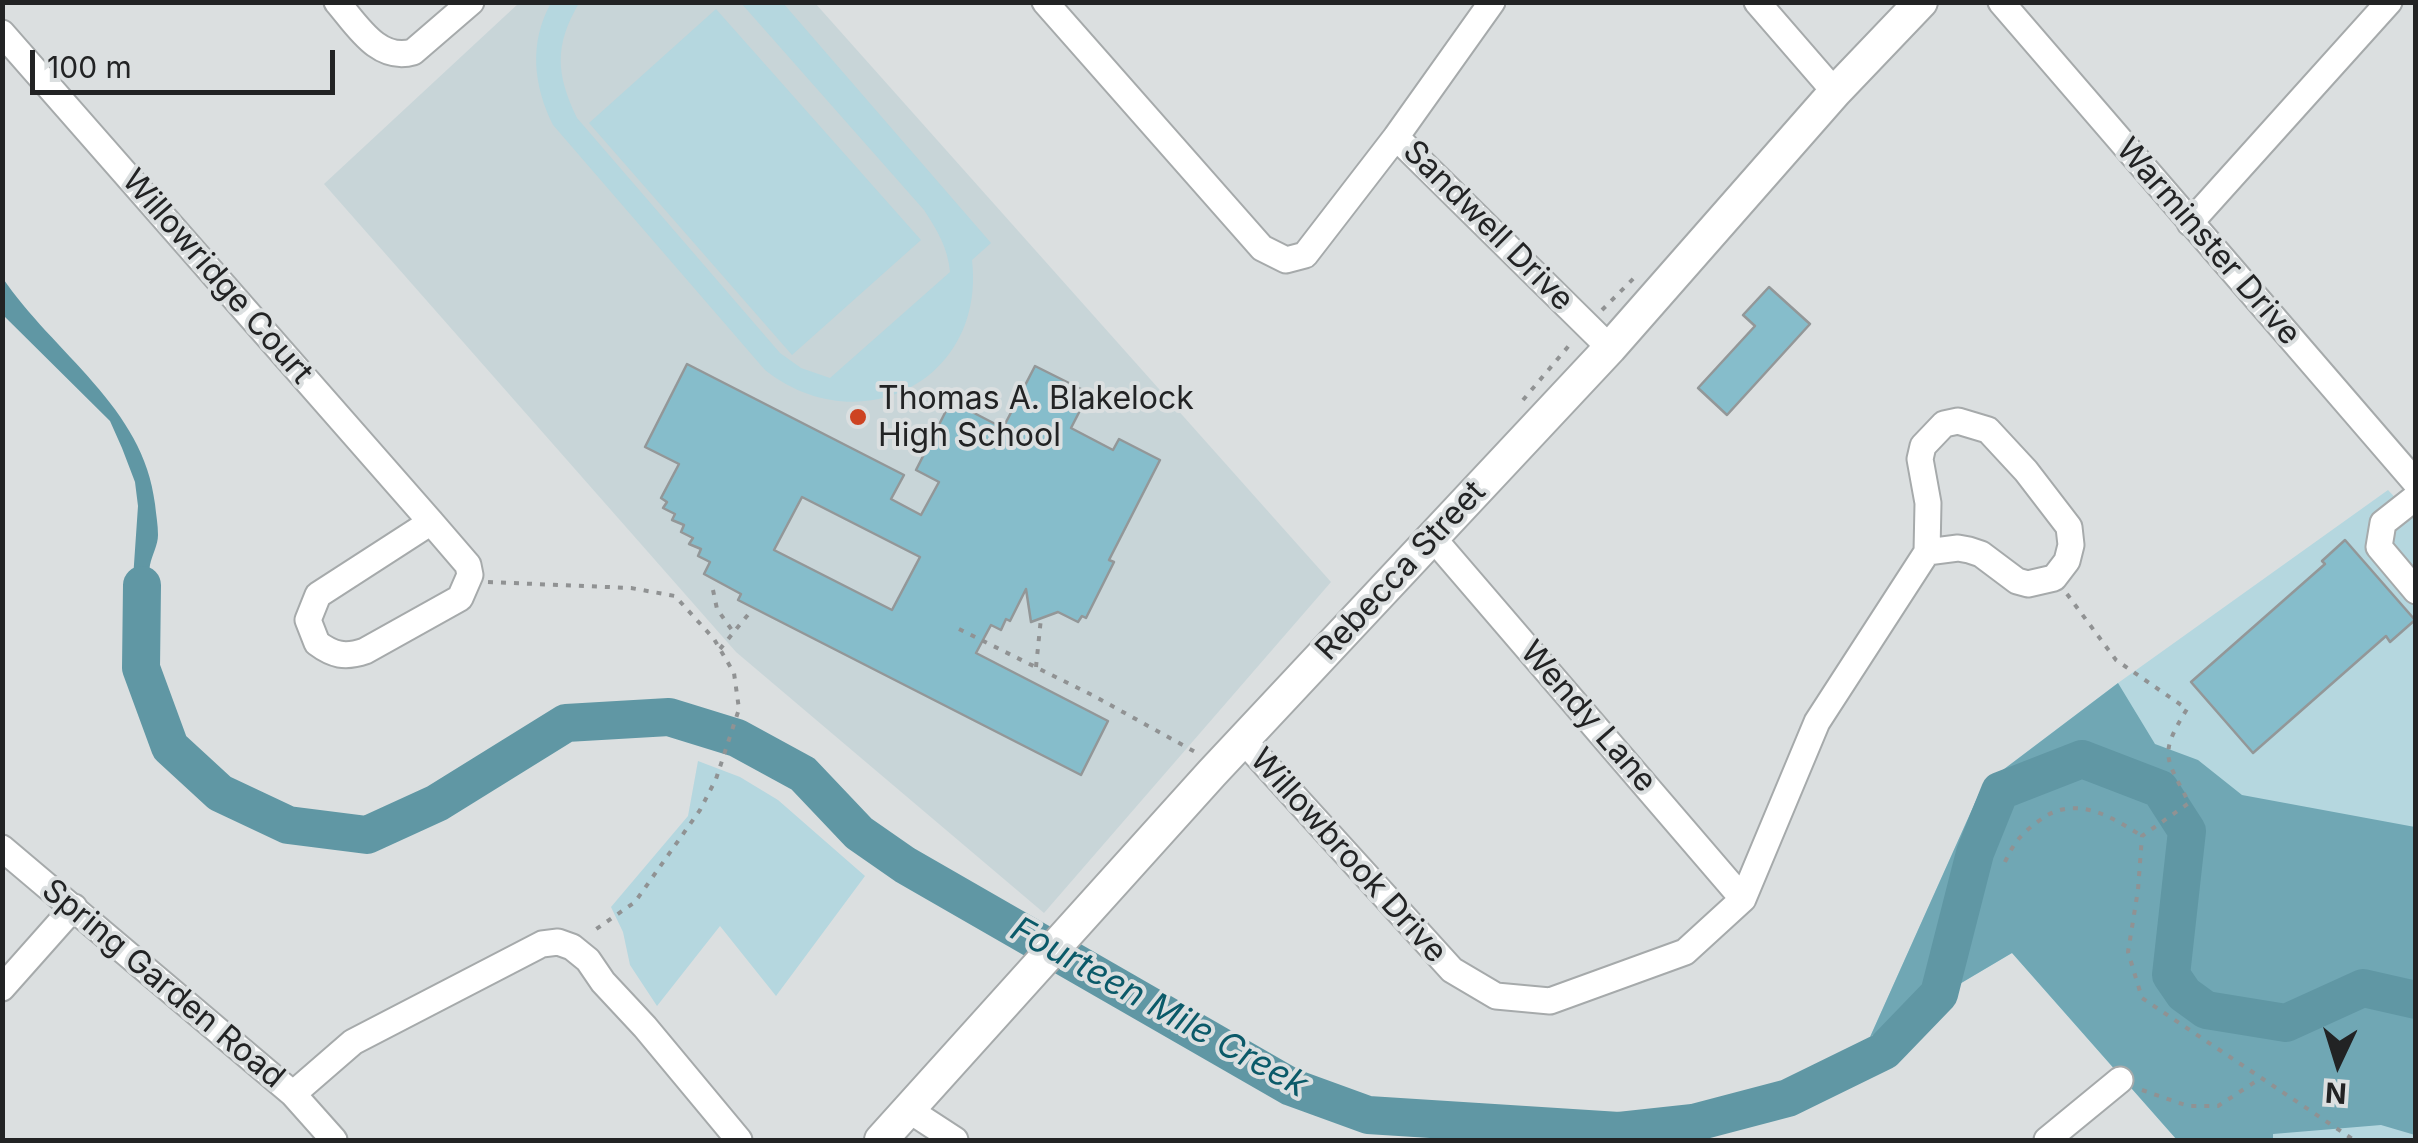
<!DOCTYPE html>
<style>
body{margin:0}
#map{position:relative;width:2418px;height:1143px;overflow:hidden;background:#dbdfe0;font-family:Inter,sans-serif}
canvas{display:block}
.frame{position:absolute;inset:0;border:5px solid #222324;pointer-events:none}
.north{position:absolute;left:2288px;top:1013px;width:100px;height:100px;-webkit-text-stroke:8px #dbdfe0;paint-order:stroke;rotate:184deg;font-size:28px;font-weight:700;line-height:40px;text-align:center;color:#222324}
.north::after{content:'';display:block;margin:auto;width:35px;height:45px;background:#222324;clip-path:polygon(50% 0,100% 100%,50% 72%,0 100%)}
.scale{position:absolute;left:30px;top:50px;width:305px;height:45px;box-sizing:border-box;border:5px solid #222324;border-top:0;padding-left:12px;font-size:30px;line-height:35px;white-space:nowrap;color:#222324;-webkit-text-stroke:8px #dbdfe0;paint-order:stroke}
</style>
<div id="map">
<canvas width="2418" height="1143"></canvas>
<div class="frame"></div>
<div class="north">N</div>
<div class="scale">100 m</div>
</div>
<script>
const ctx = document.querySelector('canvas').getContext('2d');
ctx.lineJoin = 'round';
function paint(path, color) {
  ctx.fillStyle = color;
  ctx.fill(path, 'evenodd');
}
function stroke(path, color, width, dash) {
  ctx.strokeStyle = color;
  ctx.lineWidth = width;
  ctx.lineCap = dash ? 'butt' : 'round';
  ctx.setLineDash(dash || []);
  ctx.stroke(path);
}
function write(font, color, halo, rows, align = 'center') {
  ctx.font = font + ' Inter,sans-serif';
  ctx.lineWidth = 8;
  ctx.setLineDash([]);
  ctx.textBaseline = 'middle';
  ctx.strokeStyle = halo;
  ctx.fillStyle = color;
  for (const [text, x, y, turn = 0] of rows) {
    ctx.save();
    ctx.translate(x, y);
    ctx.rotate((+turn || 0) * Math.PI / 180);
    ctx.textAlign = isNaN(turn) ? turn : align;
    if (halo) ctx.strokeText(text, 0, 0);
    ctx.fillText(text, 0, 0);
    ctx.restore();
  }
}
paint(new Path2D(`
 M519 3H815L1331 582 1044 913 736 652 324 184Z`), '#c8d5d8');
paint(new Path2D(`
 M551 3H579C554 46 556 74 577 118L780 353 801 368 830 378 950 272C948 248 937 230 924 210L741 3H783L991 243 972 260C986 381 859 444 765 370L553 125C533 85 529 42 551 3Z
 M716 9 921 240 792 355 589 123Z
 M2388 490 2416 520 2415 1140H2177L2012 953 1870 1037 1983 785 2118 683Z
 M698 761 740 777 778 800 865 876 776 996 720 926 657 1006 630 965 623 932 611 907 688 816Z`), '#b5d7df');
paint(new Path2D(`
 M2118 683 2155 744 2198 760 2242 795 2415 827V1135L2381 1125 2273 1134V1140H2177L2012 953 1870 1037 1983 785Z`), '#70a7b4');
paint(new Path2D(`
 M2 277C53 353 144 407 155 504 156 514 158 525 158 535 158 545 152 555 150 565 146 588 143 611 146 634L129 637 138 506 135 482 122 448 110 421 3 315Z`), '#6097a4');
stroke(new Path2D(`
 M142 585 141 668 170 747 220 793 288 825 367 835 437 803 566 723 669 717 737 738 803 774 859 833 905 865 1291 1087 1368 1115 1619 1131 1693 1123 1788 1098 1884 1051 1939 994 1975 853 2000 791 2082 759 2160 789 2187 831 2171 975 2184 994 2206 1010 2286 1023 2363 988 2416 1000`), '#6097a4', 38);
const building = new Path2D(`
 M1769 287 1810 324 1727 415 1698 388 1755 326 1743 315Z
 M687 364 904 475 891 499 921 515 939 482 916 470 951 401 1003 428 1035 366 1089 393 1071 428 1113 450 1119 439 1160 460 1109 560 1114 562 1086 618 1082 616 1078 622 1058 612 1031 622 1026 589 1010 621 1006 619 1001 630 991 625 976 653 1108 721 1081 775 738 600 741 594 704 574 710 562 698 556 701 549 689 544 693 538 681 532 684 525 672 520 675 514 663 508 667 502 661 498 679 464 645 447ZM802 497 920 557 892 610 774 550Z
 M2345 540 2415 620 2390 642 2386 636 2253 753 2191 682 2325 564 2322 561Z`);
paint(building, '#86bdcb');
stroke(building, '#939798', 2.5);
const minor = new Path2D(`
 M337 2C357 25 378 62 413 52L471 2
 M1045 2 1262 248 1286 260 1305 255 1396 137 1492 2
 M1757 2 1835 92
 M2001 2 2416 483
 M2 33 431 522 468 565 470 575 460 598 365 651C345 658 333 655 317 643L308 620 318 595 431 522
 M1396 137 1610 348
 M2190 223 2389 2
 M2416 497 2383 523 2379 547 2416 591
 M1432 537 1743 899
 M1243 740 1452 970 1496 996 1550 1001 1685 952 1743 899 1817 722 1927 552 1928 503 1920 459 1923 446 1944 424 1958 421 1988 430 2026 471 2069 527 2071 545 2067 561 2054 578 2028 584 2017 581 1981 554 1969 550 1958 548 1927 552
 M2 848 293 1094 334 1140
 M2 988 74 907
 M293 1094 353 1042 542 944 558 942 572 947 588 960 603 982 645 1027 739 1140
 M909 1110 955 1140
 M2047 1140 2120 1080`);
const major = new Path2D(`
 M881 1140 1212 773 1610 348 1835 92 1921 2`);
stroke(minor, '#a6aaab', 29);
stroke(major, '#a6aaab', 36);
stroke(new Path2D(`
 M1602 310 1638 274
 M1523 400 1572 342
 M488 582 631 588 675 596 714 639 734 673 739 709 716 779 700 810 635 902 592 932
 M713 590 717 609 734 633
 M2067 594 2116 660 2187 709C2158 756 2166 757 2189 803L2142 836 2138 890 2128 952 2142 998 2354 1140
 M959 629 1094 696 1197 753
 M720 649 751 611
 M1036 667 1041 618
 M2005 862C2014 842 2022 833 2040 820 2075 794 2110 816 2142 836
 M2142 1090 2188 1106H2218L2261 1078`), '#909293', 4, [5, 8]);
stroke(minor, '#fff', 25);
stroke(major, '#fff', 32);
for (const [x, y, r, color] of [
 [858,417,10,"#cd4322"]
]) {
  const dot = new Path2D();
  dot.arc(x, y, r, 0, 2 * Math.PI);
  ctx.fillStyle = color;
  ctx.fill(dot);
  stroke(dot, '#dbdfe0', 4);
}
write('32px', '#222324', '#dbdfe0', [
 ["Sandwell Drive",1488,226,45],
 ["Warminster Drive",2208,242,49],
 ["Willowridge Court",217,277,49],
 ["Rebecca Street",1401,571,-47],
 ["Wendy Lane",1588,717,49],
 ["Willowbrook Drive",1348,856,48],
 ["Spring Garden Road",163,984,40]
]);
write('32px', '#222324', '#dbdfe0', [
 ["Thomas A. Blakelock",878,399],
 ["High School",878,436]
], 'left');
write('italic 35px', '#0b5a69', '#dbdfe0', [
 ["Fourteen Mile Creek",1159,1008,29]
]);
</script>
